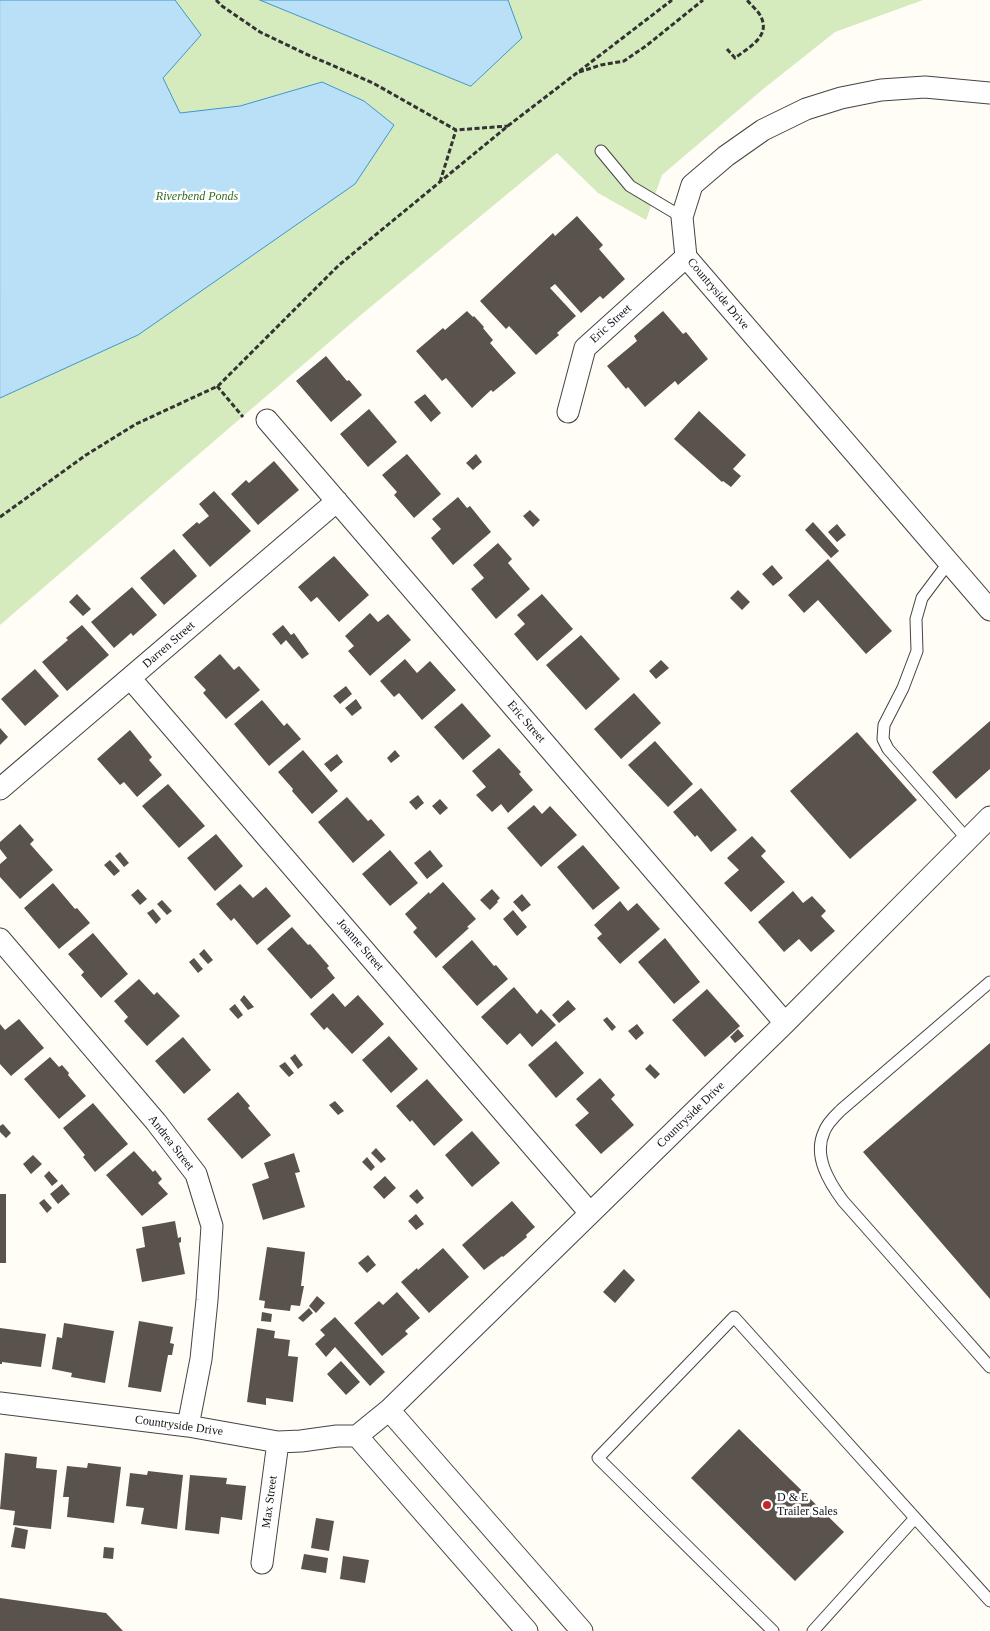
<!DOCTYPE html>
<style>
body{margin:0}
canvas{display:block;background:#fffdf5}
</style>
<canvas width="990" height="1631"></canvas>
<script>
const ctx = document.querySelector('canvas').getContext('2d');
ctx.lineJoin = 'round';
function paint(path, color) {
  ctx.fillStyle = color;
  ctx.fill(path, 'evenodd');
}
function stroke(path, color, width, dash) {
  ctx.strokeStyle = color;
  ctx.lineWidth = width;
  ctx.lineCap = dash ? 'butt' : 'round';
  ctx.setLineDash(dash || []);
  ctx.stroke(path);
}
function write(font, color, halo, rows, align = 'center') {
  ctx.font = font + ' Georgia,serif';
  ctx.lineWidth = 5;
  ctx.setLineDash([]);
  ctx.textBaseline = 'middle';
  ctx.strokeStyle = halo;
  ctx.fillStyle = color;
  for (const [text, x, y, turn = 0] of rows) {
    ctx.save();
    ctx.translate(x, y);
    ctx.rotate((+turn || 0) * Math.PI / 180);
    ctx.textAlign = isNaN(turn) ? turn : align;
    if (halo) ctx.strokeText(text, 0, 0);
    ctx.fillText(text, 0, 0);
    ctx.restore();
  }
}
paint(new Path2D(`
 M0 0H923L835 32 762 90 662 175 646 220 598 193 557 153 362 314 0 625Z`), '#d5ebbd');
const water = new Path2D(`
 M0 0H175L201 35 163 78 180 113 240 106 322 82 364 101 394 125 355 184 138 335 0 398Z
 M260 0H508L522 38 471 86Z`);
paint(water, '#b9e0f7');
stroke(water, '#3f96cf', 1);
paint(new Path2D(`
 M577 216 603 245 599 249 625 279 603 299 600 296 581 313 555 284 550 288 576 316 557 333 559 335 536 355 509 326 506 329 480 301 553 233 555 236Z
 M467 311 473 317 474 316 484 327 483 328 493 340 490 343 516 373 493 392 491 390 472 408 446 378 442 381 416 351 443 328 445 330Z
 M663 311 683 334 686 332 708 359 678 385 675 381 645 407 628 387 626 389 607 366 637 341 634 336Z
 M326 356 347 381 349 380 362 395 331 422 296 381Z
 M425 394 441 413 431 422 414 402Z
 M369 409 397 442 368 467 340 434Z
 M699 411 746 455 733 469 741 476 731 487 723 481 722 482 674 439Z
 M407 454 441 494 414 518 394 495 397 492 382 475Z
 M476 454 482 462 473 470 466 463Z
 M274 461 299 490 258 525 231 494 246 480 249 483Z
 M214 491 251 531 210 567 182 535 197 522 199 524 209 516 199 504Z
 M458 497 467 508 470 506 491 532 453 565 431 538 441 529 432 519Z
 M530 510 540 520 533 527 523 516Z
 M813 522 839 551 831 558 805 530Z
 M837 524 846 535 837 542 828 532Z
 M498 543 512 559 508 563 530 589 496 619 471 589 484 578 473 565Z
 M174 549 197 576 164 605 140 578Z
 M334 556 369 595 339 622 317 597 311 602 298 587Z
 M828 559 892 631 866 654 818 600 804 613 788 595Z
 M772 565 783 578 773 586 762 574Z
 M132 587 157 615 133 636 131 633 114 648 91 622Z
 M738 590 750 602 742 610 730 598Z
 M77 594 91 609 83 616 69 602Z
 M542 594 573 629 537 661 514 634 525 624 517 615Z
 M370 613 378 622 388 614 411 640 370 676 348 651 354 646 345 636Z
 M82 625 109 655 67 691 42 662 68 640 66 638Z
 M283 625 291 635 294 633 309 654 302 659 286 640 281 645 272 634Z
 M581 635 620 679 586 710 546 665Z
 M220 654 234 670 239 666 260 690 226 719 203 693 206 690 194 677Z
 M405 659 417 673 430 661 456 690 422 720 399 693 394 697 380 681Z
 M661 660 669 668 656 679 649 671Z
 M35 669 59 696 25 726 1 699Z
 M346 686 352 694 340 704 333 696Z
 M634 693 661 723 621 759 594 729Z
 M356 699 362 708 352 716 345 708Z
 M262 700 284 726 287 723 301 739 269 766 234 724Z
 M462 703 491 736 463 760 434 727Z
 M990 721V769L956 799 932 772Z
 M0 728 8 737 0 745Z
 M130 730 152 757 149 760 162 775 137 797 124 782 120 785 97 759Z
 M857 732 917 800 850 859 790 791Z
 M655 741 693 784 668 807 628 765Z
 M499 748 521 772 519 774 533 790 508 813 501 804 492 812 476 795 486 787 472 771Z
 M303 750 338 791 312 814 292 791 293 789 278 772Z
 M395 750 400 756 391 763 387 758Z
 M337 754 343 762 331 772 324 764Z
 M168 784 205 826 179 848 142 806Z
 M701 788 737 830 711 852 697 835 695 837 673 812Z
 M418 795 424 803 416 810 409 802Z
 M347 797 368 821 371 819 385 835 353 863 318 822Z
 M440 799 448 808 440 815 432 806Z
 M534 805 542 814 550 806 577 835 541 867 507 828Z
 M20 824 34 840 30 844 53 870 20 899 0 877V864L7 858 0 849V842Z
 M216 834 243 866 215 891 187 858Z
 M752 836 766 851 761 856 785 882 751 912 724 883 739 870 727 858Z
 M583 845 620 888 593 910 557 867Z
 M390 850 418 883 390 906 362 874Z
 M430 850 443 866 427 879 414 863Z
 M120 852 129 863 124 867 115 856Z
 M110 860 120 871 114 876 104 865Z
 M443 882 476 919 467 927 469 928 436 958 413 932 417 928 405 914 429 892 430 894Z
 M53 883 75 909 77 908 90 923 59 949 24 908Z
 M240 884 253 898 266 887 291 916 257 945 234 918 231 921 216 904Z
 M138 889 147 899 140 905 131 895Z
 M492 889 500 898 497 901 498 902 490 910 480 900Z
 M793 891 803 903 812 896 826 911 821 916 835 931 811 952 799 939 784 952 758 922Z
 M522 894 531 905 522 912 513 902Z
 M162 900 172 911 167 915 157 904Z
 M620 901 628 911 637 903 660 929 620 964 597 938 602 934 594 925Z
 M153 909 161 919 156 924 147 913Z
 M513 910 527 927 517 936 503 919Z
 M292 927 308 945 310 944 329 966 327 968 335 978 311 999 267 949Z
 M93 933 128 974 101 998 81 975 84 972 68 954Z
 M665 938 700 982 674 1004 638 962Z
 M472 940 494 966 496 965 508 979 477 1006 442 967Z
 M204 949 213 960 208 964 199 954Z
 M194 958 203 969 198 973 189 962Z
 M139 979 154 995 157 992 180 1016 147 1046 124 1021 128 1017 114 1001Z
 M514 987 537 1014 541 1009 556 1025 532 1047 520 1033 507 1045 481 1017Z
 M707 989 740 1026 705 1057 672 1020Z
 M333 993 345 1007 358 995 384 1024 352 1054 327 1027 324 1030 310 1014Z
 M244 995 254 1007 248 1010 240 1000Z
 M568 1000 576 1009 559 1023 552 1015Z
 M235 1004 243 1015 238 1019 229 1009Z
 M607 1017 616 1027 612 1031 603 1020Z
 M19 1019 44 1048 11 1076 0 1064V1024L5 1030Z
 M637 1024 644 1033 636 1040 628 1031Z
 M738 1029 744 1036 735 1043 730 1037Z
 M389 1036 418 1069 391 1093 362 1060Z
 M183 1037 211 1070 184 1094 155 1061Z
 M556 1041 584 1073 556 1098 528 1065Z
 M990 1043V1299L863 1152Z
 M295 1054 303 1065 298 1069 290 1058Z
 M50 1057 59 1067 62 1065 69 1073 68 1075 86 1096 59 1119 24 1079Z
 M285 1062 294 1073 289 1077 279 1066Z
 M650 1064 660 1074 655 1079 645 1069Z
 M600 1078 615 1095 611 1099 634 1125 601 1154 575 1125 589 1113 576 1099Z
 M427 1079 463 1120 434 1146 412 1120 410 1122 396 1106Z
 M238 1092 250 1106 248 1108 271 1135 242 1159 207 1119Z
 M335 1101 344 1111 338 1115 329 1105Z
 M93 1103 128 1144 95 1172 83 1157 85 1155 63 1128Z
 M3 1124 11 1133 6 1138 0 1132V1126Z
 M472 1131 500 1163 472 1187 445 1155Z
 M376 1148 386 1159 381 1163 371 1153Z
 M134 1151 153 1172 155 1170 162 1179 158 1183 168 1194 142 1216 106 1175Z
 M294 1153 300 1172 295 1173 305 1207 263 1220 252 1184 269 1178 264 1163Z
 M33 1155 42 1164 31 1174 23 1164Z
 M367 1157 375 1167 371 1171 362 1162Z
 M49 1171 58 1181 52 1186 44 1176Z
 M385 1176 396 1188 384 1199 373 1187Z
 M62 1184 70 1194 58 1204 50 1194Z
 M417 1189 424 1198 417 1204 409 1196Z
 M0 1194H6V1263H0Z
 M44 1199 52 1208 47 1213 39 1203Z
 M512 1201 535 1227 526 1235 527 1237 503 1257 502 1256 484 1270 462 1245Z
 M416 1214 424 1224 416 1230 408 1221Z
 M175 1221 178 1238 181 1237V1242L179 1243 185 1274 142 1282 136 1249 145 1247 142 1227Z
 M267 1247 305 1252 301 1286H304L300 1306 291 1305 290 1311 264 1308 265 1301 259 1300Z
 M443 1248 469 1277 429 1313 401 1282 417 1268 418 1270Z
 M368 1255 376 1265 367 1273 358 1263Z
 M624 1269 635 1280 615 1303 603 1292Z
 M397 1292 420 1318 405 1331 408 1334 382 1356 354 1323 379 1301 383 1305Z
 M317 1296 325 1303 316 1313 309 1306Z
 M309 1308 313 1313 303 1322 298 1318Z
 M262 1312 272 1314 271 1322 261 1321Z
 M335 1317 385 1372 370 1386 335 1347 326 1357 315 1344 325 1335 320 1330Z
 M139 1321 173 1327 170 1343 174 1344 172 1355H168L161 1392 128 1387Z
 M64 1323 114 1331 105 1383 71 1377 72 1373 52 1369 57 1337 62 1338Z
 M0 1328 46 1334 41 1367 2 1362V1364H0Z
 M257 1328 275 1331 274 1338 290 1340 288 1356 298 1357 293 1402 266 1398V1405L247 1402Z
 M341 1361 360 1382 346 1395 327 1374Z
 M739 1429 844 1532 795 1581 691 1478Z
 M5 1453 37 1457 36 1468 57 1470 51 1529 13 1525 15 1511 0 1509Z
 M88 1463 121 1467 114 1523 67 1517 69 1497H63L67 1466 87 1468Z
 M148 1471 183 1475 177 1529 141 1524 144 1508 126 1506 130 1473 147 1475Z
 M190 1475 227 1478 226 1484 246 1486 242 1520 221 1517 219 1534 185 1530Z
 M316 1518 334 1521 329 1551 311 1548Z
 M15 1527 28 1530 25 1549 11 1547Z
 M104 1547 114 1548 113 1559 103 1558Z
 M304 1554 328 1558 326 1573 301 1569Z
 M343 1556 369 1560 365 1583 340 1579Z
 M0 1598 106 1613 123 1631H0Z`), '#5a524d');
const lane = new Path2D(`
 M601 151 630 186 682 217
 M949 562 922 598 916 619 917 651 903 688 884 725 883 739 888 749 968 840
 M990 982 841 1110C835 1116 827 1123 824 1132 813 1156 829 1182 843 1201L990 1367
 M773 1631 598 1458 734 1317 990 1601
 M813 1631 915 1518`);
const street = new Path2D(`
 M990 93 925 87 881 90 841 98 806 109 763 130 726 156 692 185 682 217 686 257 990 610
 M568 412 585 348 686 257
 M267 420 785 1023
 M130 678 590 1213
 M0 789 337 501
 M0 939 156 1122 196 1174 212 1226 207 1300 201 1359 188 1426
 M0 1403 188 1426 278 1442 301 1441 337 1436H357L389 1410 785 1023 990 817
 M389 1410 582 1631
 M357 1436 527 1631
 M262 1563 278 1442`);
stroke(lane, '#444', 13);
stroke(street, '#444', 23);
stroke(new Path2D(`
 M216 0 222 6 260 32 306 54 373 83 456 130 508 126
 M727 49 735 58C749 47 772 36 760 15 757 10 751 5 747 0
 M579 72 601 65 624 61 646 46 703 0
 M440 182 456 130
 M217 386 243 417
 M0 517 86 455 136 424 218 386 339 265 509 125 672 0`), '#333', 3, [5, 2.5]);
stroke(lane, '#fff', 11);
stroke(street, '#fff', 21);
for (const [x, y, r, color] of [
 [767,1505,5,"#c4262e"]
]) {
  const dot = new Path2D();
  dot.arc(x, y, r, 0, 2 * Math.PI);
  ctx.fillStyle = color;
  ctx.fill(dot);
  stroke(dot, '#fff', 2);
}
write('italic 12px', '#2f6b1f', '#fff', [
 ["Riverbend Ponds",197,197]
]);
write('12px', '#111', '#fff', [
 ["Countryside Drive",718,294,50],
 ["Eric Street",611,324,-42],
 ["Darren Street",169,645,-41],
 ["Eric Street",526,722,49],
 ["Joanne Street",360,945,49],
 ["Countryside Drive",691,1115,-44],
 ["Andrea Street",171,1143,52],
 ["Countryside Drive",179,1426,8],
 ["Max Street",270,1502,-82]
]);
write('12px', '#111', '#fff', [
 ["D & E",777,1498],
 ["Trailer Sales",777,1512]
], 'left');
</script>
